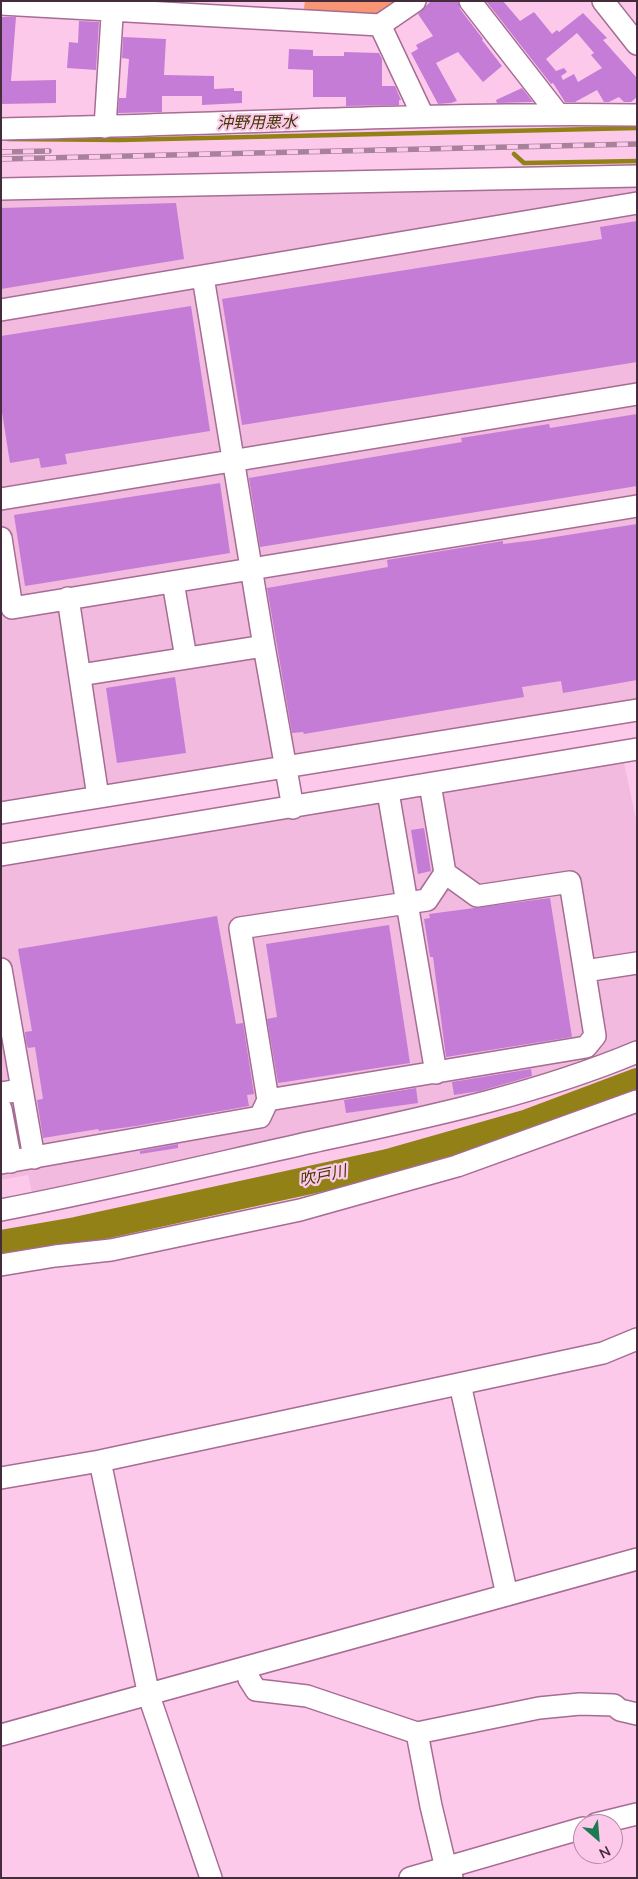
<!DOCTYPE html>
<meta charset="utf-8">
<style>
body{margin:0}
#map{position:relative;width:638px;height:1879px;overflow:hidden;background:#fdc9eb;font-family:"Nunito Sans",sans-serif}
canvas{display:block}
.frame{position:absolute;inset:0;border:2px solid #452c3d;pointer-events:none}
.north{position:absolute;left:573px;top:1814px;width:50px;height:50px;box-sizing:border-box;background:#fdc9eb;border:1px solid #b38aa5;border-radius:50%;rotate:153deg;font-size:14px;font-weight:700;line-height:20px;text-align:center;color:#452c3d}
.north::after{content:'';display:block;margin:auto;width:18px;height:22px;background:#1d7b52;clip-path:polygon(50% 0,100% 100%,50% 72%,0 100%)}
</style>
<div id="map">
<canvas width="638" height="1879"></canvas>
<div class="frame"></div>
<div class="north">N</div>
</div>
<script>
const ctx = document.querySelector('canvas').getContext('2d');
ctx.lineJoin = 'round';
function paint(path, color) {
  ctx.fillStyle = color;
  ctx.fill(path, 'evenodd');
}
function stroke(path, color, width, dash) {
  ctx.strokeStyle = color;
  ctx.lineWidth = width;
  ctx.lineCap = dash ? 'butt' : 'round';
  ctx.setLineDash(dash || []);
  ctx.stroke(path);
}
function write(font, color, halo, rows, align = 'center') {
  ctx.font = font + ' "Nunito Sans","Noto Sans JP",sans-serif';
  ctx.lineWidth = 4.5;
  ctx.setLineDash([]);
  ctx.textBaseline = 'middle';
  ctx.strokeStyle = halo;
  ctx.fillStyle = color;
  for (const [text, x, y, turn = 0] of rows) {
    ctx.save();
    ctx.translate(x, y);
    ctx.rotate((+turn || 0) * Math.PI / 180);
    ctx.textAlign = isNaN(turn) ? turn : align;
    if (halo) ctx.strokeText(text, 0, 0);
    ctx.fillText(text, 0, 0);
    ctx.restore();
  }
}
paint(new Path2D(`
 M637 187V699L1 803V201Z
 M624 763 637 824V1044L528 1086 33 1197 28 1175 1 1180V863Z`), '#f1bade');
paint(new Path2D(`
 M305 1H401L376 17 309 15 304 8Z`), '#f79574');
stroke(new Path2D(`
 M8 139 119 140 637 128
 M514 154 524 163 637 161`), '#928116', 4.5);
stroke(new Path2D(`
 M1 1244 76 1231 388 1163 525 1124 637 1082`), '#928116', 28);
paint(new Path2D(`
 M431 1H458L460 9 483 39 482 40 502 66 483 82 458 52 436 63 457 101 451 103 438 104 411 53 418 49 416 45 433 36 418 14Z
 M486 1H503L520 21 534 12 552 34 557 30 559 32 583 13 607 38 603 40 637 78V97L631 102H624L619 97 609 102H604L597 90 575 102H565L553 83 551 84ZM577 33 594 53 591 55 602 68 578 82 574 74 563 80 561 76 567 72 564 68 556 71 546 59Z
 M1 17H16L11 81 56 80V103L1 104Z
 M79 21 99 22 96 70 67 68 69 42 78 43Z
 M123 37 166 39 164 75 214 76V89L234 88V91H242V103L202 105V96H162V112L118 113 119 98H126L129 59 122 58Z
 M289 49 313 50V56H344V52L379 53 382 59V86H395L401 100H399V105L346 106V97H313V70L288 69Z
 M522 88 533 102 497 103 496 100Z
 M176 203 184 259 1 289V208Z
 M637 221V362L242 425 222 299 602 239 600 227Z
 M191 306 210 431 65 454 67 464 41 468 39 458 10 463 1 406V336Z
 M637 414V486L260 547 249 478 462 442 461 438 549 424 550 428Z
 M220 483 230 553 25 586 14 515Z
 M637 524V680L563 693 561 681 522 687 524 697 304 734 303 732 292 733 267 588 388 567 387 560 503 541V544L536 540Z
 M175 677 186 753 117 763 106 688Z
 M424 828 431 871 418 874 411 830Z
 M550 898 572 1037 446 1057 433 957H430L424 919 430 918 429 914Z
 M217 916 236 1024 243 1023 254 1094 247 1095 249 1106 136 1126 99 1131 98 1129 43 1138 37 1100 43 1099 35 1047 28 1048 26 1042 25 1032 32 1031 18 949Z
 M389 925 410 1063 278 1083 267 1019 277 1017 266 944Z
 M531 1069 532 1076 480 1091 454 1095 452 1082Z
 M416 1088 418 1103 346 1113 344 1100Z
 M178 1144V1148L140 1154V1151Z`), '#c47cd6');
const minor = new Path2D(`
 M415 1 380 25 423 116
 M470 1 558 114
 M603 1 637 44
 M1 4 380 25
 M105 127 113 1
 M1 129C213 125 425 112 637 115
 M1 189 637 176
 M203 277 264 646 293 808
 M1 310 637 203
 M1 499 637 394
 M1 538 12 608 637 506
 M173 582 186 658
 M68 598 98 797
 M80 675 264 646
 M430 784 445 873
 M388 792 436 1073
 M1 813 637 710
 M1 855 637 749
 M1 969 34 1158
 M585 971 637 963
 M1 1093 21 1090
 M1 1109 11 1162
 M1 1163 260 1117 268 1100 586 1047 595 1036 570 882 477 896 445 873 427 900 240 928 268 1100
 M1 1210C105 1190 209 1165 312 1142 422 1118 532 1096 637 1052
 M1 1265 55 1256 111 1250 300 1210 457 1166 637 1101
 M460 1384 507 1595
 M100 1461 149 1696 211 1878
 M1 1478 100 1461 603 1353 637 1339
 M247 1667 249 1679 256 1690 307 1696 417 1733 539 1708 580 1704 614 1705 620 1710 637 1714
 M417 1733 431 1806 444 1860 449 1865 452 1878
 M1 1735 637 1559
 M596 1824 637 1814
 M410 1878 583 1828`);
stroke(minor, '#a66c94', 24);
stroke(minor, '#fff', 21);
const rail = new Path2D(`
 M1 152 49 151
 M1 159 637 144`);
stroke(rail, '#a8819b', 5.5);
stroke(rail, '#fdc9eb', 4, [11]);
write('italic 16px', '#413800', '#fdc9eb', [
 ["沖野用悪水",257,124,-1],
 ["吹戸川",323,1177,-12]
]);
</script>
